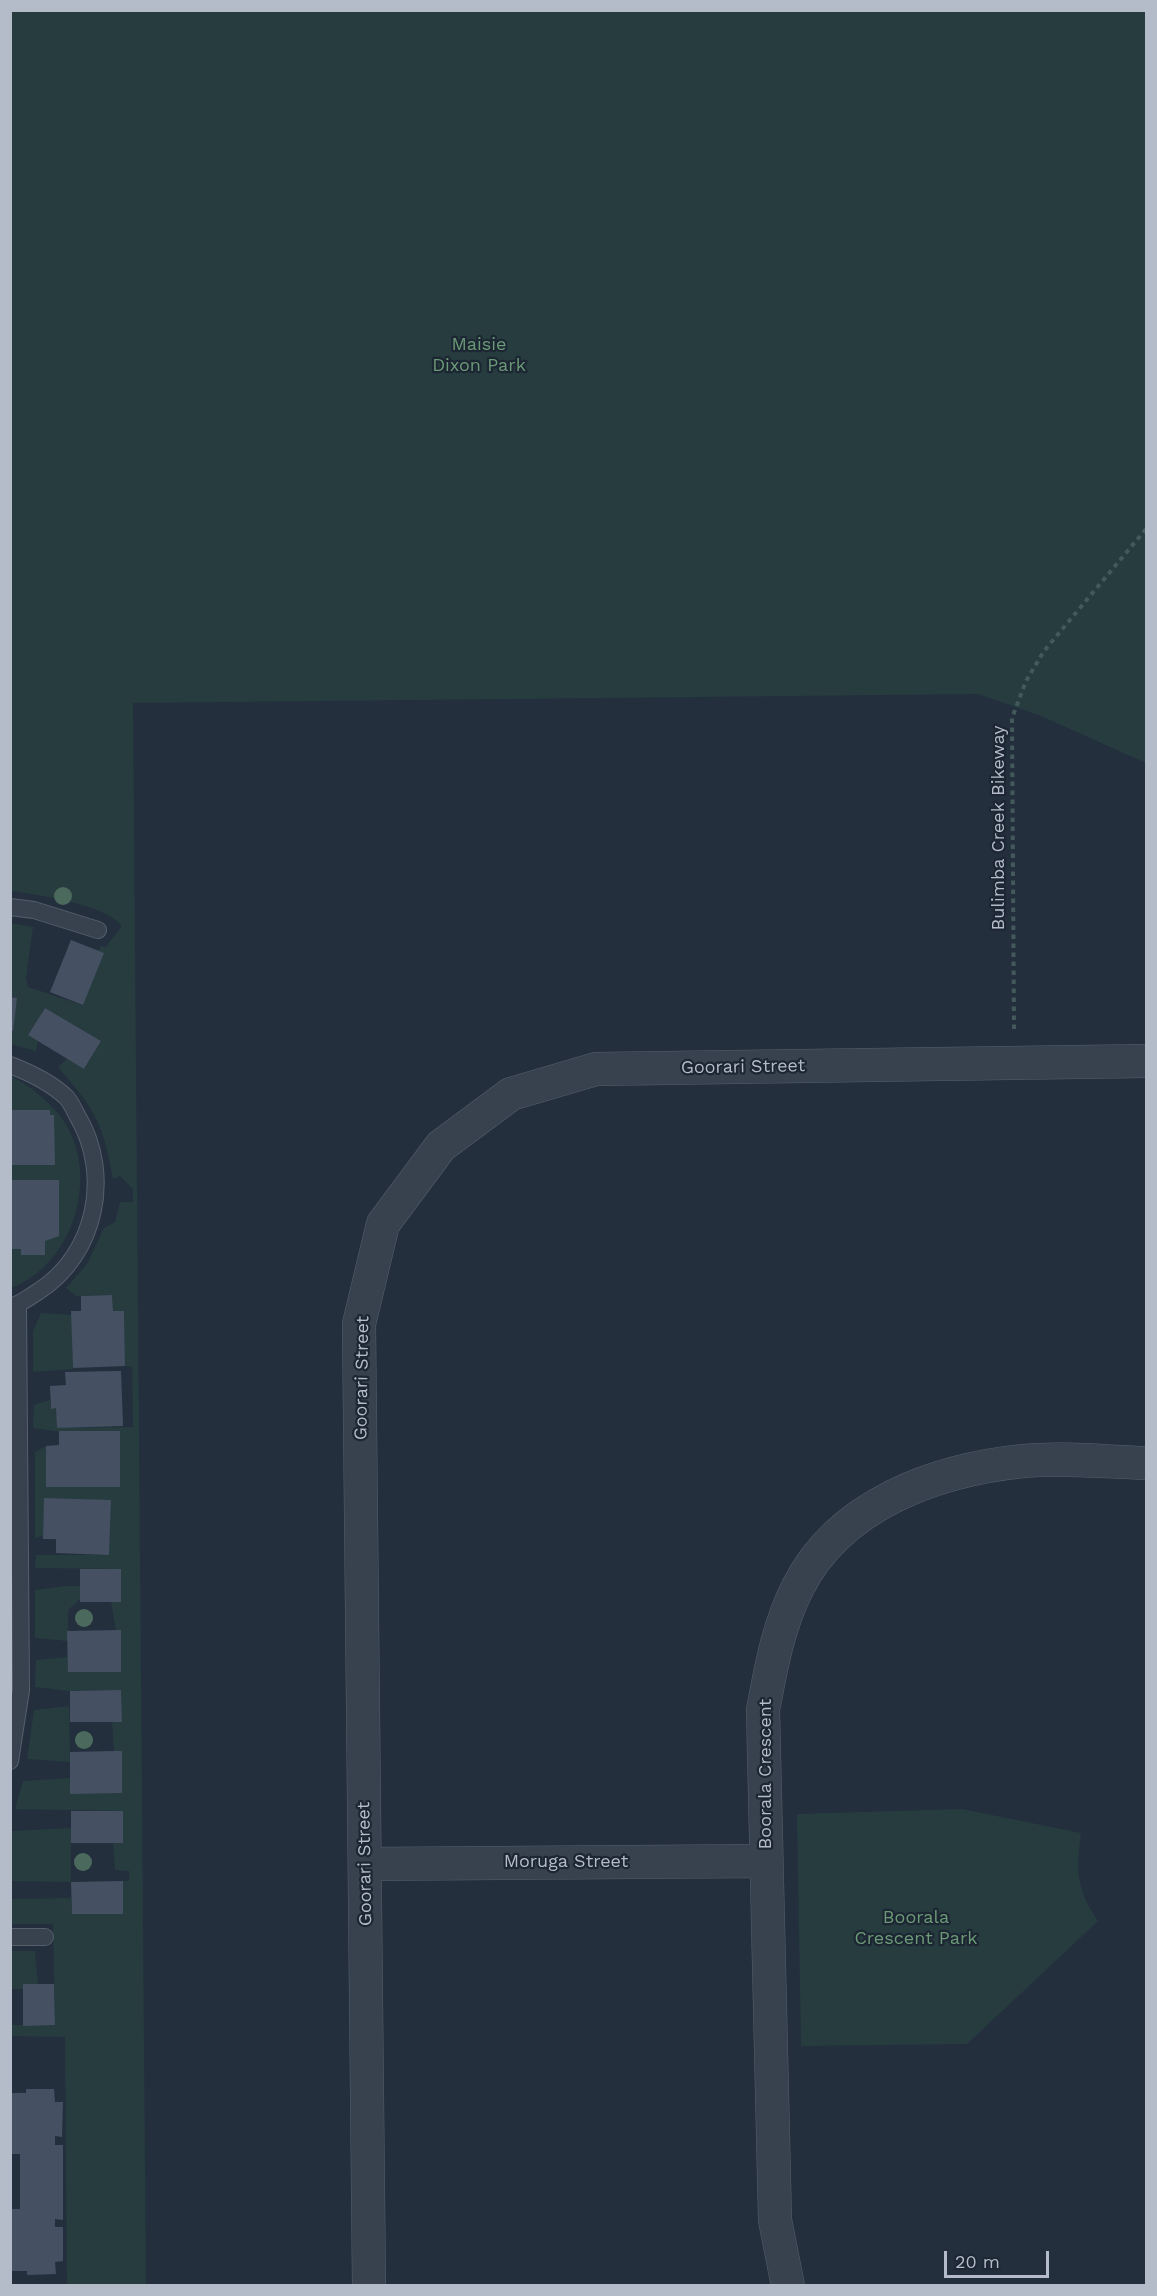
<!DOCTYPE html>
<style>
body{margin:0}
#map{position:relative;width:1157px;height:2296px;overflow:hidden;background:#242f3e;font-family:"Work Sans",sans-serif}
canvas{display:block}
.frame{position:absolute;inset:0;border:12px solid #b4bcc9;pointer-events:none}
.scale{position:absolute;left:944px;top:2251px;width:105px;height:27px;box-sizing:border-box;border:3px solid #b4bcc9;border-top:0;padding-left:8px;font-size:18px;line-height:21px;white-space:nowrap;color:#b4bcc9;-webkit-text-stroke:4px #1d2633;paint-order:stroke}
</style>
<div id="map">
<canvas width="1157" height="2296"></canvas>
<div class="frame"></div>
<div class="scale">20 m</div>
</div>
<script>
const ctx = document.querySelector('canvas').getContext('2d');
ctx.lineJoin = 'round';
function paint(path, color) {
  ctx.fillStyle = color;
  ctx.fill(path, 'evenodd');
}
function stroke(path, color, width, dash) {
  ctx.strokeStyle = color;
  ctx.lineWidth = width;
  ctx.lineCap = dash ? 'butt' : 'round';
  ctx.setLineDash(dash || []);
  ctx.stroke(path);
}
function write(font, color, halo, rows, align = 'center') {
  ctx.font = font + ' "Work Sans",sans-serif';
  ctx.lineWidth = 4.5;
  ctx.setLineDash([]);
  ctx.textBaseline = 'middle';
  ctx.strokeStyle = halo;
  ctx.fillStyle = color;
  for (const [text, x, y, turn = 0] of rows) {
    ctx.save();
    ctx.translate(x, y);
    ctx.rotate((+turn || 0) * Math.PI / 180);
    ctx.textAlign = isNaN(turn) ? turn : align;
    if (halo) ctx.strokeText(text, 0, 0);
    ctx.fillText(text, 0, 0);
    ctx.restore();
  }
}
paint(new Path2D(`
 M11 11H1146V763L1041 716 978 694 133 703 146 2285H67L65 2037 11 2036V2025H55L53 1924H11V1899L71 1898 72 1914H123V1881H129V1871L115 1870 113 1843 123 1811 15 1809 23 1781 70 1778 122 1792V1751H114L112 1722H122L121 1690 69 1691 35 1687 36 1660 68 1657V1672H121V1630H116L111 1602 121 1601V1569L35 1568 36 1555H109L111 1501 45 1498 43 1536 35 1538V1452L46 1446V1487H120V1431H55L33 1428 34 1405 50 1400 51 1408H56L58 1428 133 1427 132 1367 125 1366 124 1312 113 1311 112 1295 76 1296 66 1288 87 1264 104 1228 115 1222 120 1202H133V1189L120 1176 113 1179C103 1122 95 1110 58 1067L67 1059 85 1068 101 1041 45 1008 28 1035 38 1041 36 1051 10 1044 17 998 11 997V923L33 927 26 978 28 987 82 1005 103 953 98 951 101 946 106 947 122 926C104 904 39 895 11 891Z
 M11 1076C30 1086 50 1102 63 1120 101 1176 73 1265 11 1288Z
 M41 1313 72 1315 73 1369 33 1372V1331Z
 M65 1586H80V1599L68 1610V1641L35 1638V1590Z
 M69 1706 70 1762 27 1759 34 1710Z
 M962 1809 1081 1833C1076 1870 1076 1889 1098 1921L967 2044 801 2046 797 1814Z
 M71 1828V1882L11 1881V1831Z
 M10 1951H35L38 1984H23V1989H11Z`), '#263c3f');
paint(new Path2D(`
 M71 940 104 953 83 1005 50 992Z
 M10 997 17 998 13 1031H10Z
 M45 1008 101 1041 84 1069 28 1035Z
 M10 1110H50V1115H54L55 1165H10Z
 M10 1180H59V1236L45 1241V1255H21V1249H10Z
 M112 1295 113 1311H124L125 1366 73 1368 71 1311H81V1296Z
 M121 1371 123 1426 57 1428 56 1408 51 1409 50 1386 66 1385 65 1372Z
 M59 1431H120V1487H46V1446L59 1445Z
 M44 1498 111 1500 109 1555 56 1553V1539H43Z
 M80 1569H121V1602H80Z
 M121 1630V1672H68L67 1631Z
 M121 1690 122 1722H70V1691Z
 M114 1751H122V1793L70 1794V1752Z
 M71 1811H123V1843H71Z
 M123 1881V1914H72L71 1882Z
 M23 1984H54L55 2025 23 2026Z
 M26 2089H54L55 2102H63L62 2137 55 2136V2145H63V2220L55 2219V2227H63V2261L55 2262 56 2274 27 2275V2271H10V2209H20V2154H10V2093H26Z`), '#455162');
const lane = new Path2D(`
 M10 907 34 910 98 930
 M10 1065C31 1073 50 1082 66 1097 71 1102 74 1110 78 1117 112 1175 96 1254 39 1291 29 1297 21 1304 10 1307
 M10 1761 21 1690 18 1305
 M10 1937H45`);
const street = new Path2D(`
 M365 1864 766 1861
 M369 2286 359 1324 383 1224 441 1146 511 1094 596 1069 1146 1061
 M788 2286 775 2220 763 1710C771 1668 778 1626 798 1587 840 1504 936 1470 1023 1461 1063 1457 1106 1462 1146 1463`);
stroke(lane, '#565f6c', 18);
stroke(street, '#565f6c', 34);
stroke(new Path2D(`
 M1014 1029 1012 718 1026 681 1044 651 1146 529`), '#44595c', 4, [4.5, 4.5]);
stroke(lane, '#38414e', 16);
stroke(street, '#38414e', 33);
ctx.fillStyle = '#4b6a5d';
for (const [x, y] of [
 [63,896],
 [84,1618],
 [84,1740],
 [83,1862]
]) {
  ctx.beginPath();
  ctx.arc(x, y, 9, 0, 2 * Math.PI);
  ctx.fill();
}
write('18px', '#6b9a76', '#1d2633', [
 ["Maisie",479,345],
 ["Dixon Park",479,366],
 ["Boorala",916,1918],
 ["Crescent Park",916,1939]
]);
write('18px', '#b4bcc9', '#1d2633', [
 ["Bulimba Creek Bikeway",999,828,-90],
 ["Goorari Street",743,1067,-1],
 ["Goorari Street",362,1378,-89],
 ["Boorala Crescent",766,1774,-90],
 ["Moruga Street",566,1862],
 ["Goorari Street",365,1864,-91]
]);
</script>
